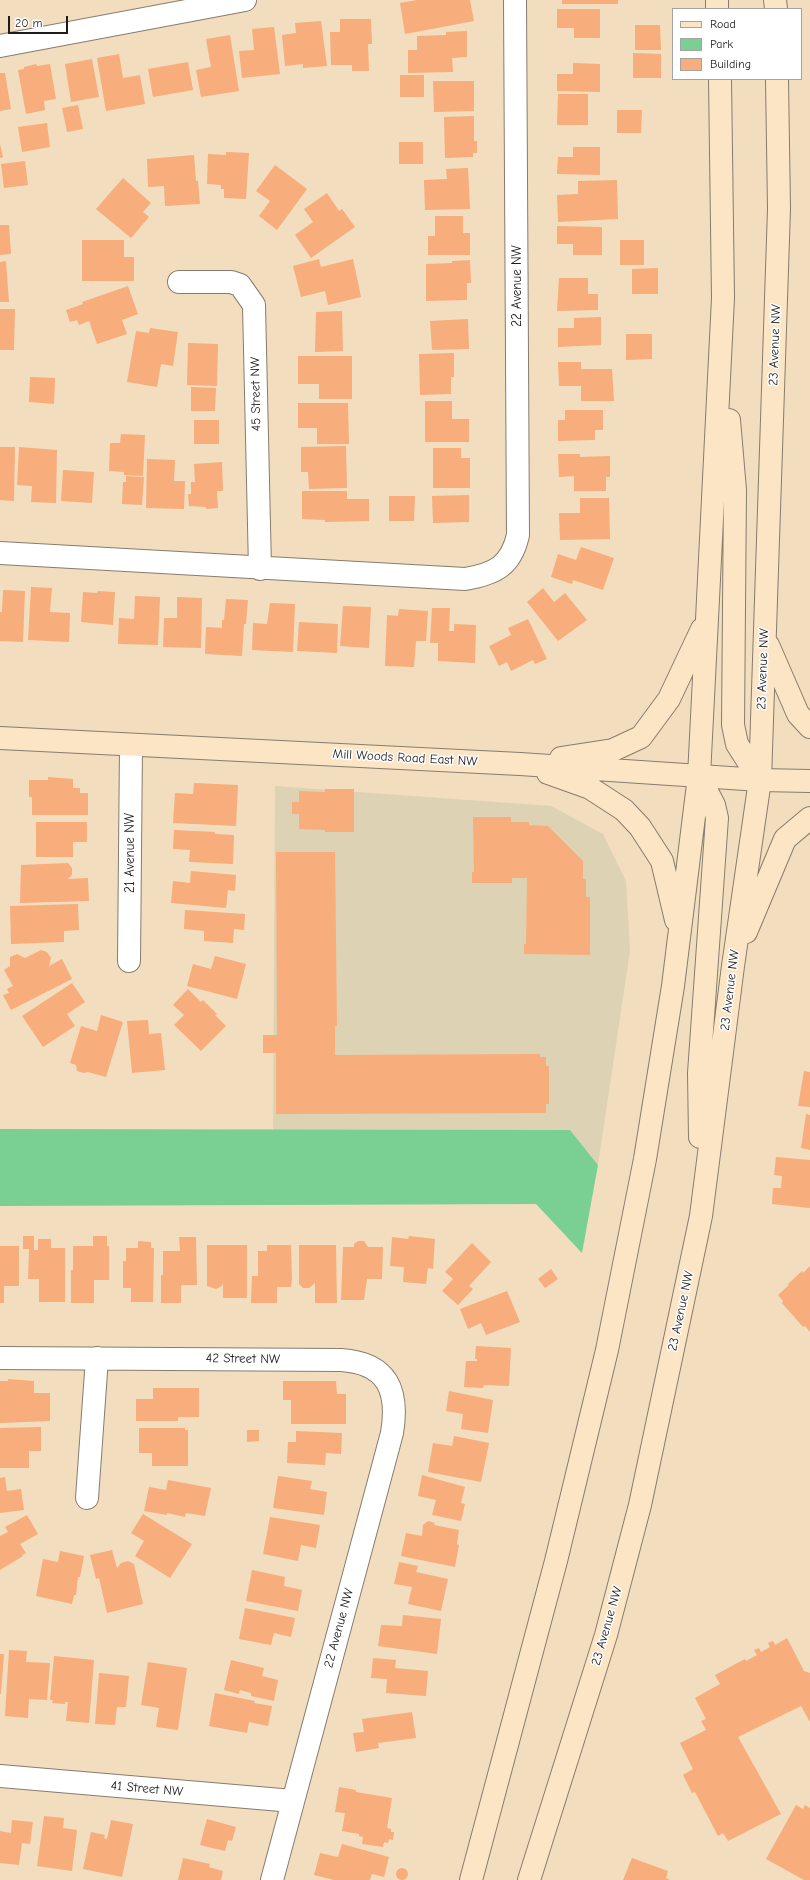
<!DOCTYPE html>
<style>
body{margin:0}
#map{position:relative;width:810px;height:1880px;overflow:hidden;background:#f2ddbf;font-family:"Comic Neue",sans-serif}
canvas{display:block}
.legend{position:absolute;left:672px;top:8px;width:130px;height:72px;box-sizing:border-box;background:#fff;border:1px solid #a4a4a4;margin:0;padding:5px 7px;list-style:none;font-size:12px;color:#1c1c1c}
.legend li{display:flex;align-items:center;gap:8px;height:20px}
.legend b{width:20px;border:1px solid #a4a4a4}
.scale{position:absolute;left:8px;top:16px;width:60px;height:18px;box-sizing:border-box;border:2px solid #1c1c1c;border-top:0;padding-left:5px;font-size:12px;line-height:14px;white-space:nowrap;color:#1c1c1c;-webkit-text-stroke:3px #fff;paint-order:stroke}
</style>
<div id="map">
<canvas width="810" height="1880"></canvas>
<ul class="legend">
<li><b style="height:5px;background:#fce5c4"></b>Road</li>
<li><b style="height:11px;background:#7acf93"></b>Park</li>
<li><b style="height:11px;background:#f7ad7c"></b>Building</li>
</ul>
<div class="scale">20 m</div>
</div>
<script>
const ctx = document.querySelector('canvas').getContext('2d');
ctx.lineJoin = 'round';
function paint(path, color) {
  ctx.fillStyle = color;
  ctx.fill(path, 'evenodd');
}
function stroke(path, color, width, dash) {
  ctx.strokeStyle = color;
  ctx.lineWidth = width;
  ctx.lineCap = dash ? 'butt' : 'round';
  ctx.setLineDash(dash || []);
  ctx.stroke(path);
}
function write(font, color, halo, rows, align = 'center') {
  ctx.font = font + ' "Comic Neue",sans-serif';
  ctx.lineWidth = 3;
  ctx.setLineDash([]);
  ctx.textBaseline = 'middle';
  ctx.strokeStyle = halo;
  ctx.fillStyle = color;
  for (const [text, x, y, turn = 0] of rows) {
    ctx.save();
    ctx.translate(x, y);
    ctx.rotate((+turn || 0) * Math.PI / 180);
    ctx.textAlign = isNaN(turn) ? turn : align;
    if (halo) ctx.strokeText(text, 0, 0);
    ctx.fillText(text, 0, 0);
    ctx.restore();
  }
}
paint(new Path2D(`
 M275 786 551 806 603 834 626 881 630 951 598 1165 570 1130 273 1131Z`), '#ded2b4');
paint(new Path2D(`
 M0 1129 570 1130 598 1165 582 1253 536 1204 0 1206Z`), '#7acf93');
paint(new Path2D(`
 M417 0H470L474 21 405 34 400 3Z
 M562 0H618V4H562Z
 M557 9H600V38H574V28H557Z
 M340 19H371L372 44H368L369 71H352V65H331L330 32H340Z
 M321 21 327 66 303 68V64L285 66 282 35 296 33 295 23Z
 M635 25H660L661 50H635Z
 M274 27 280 74 242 78 239 51 254 50 252 29Z
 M467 31V57L452 58 453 72 408 73V50H417V36L446 35V32Z
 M230 35 239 91 201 97 196 70 211 67 206 39Z
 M633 53 661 54V78H633Z
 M119 54 123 78 140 75 145 104 106 111 97 58Z
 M92 59 99 97 71 102 65 64Z
 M188 62 193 90 153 97 148 69Z
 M573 63 600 64V92L557 91V74H573Z
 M36 64 37 66 50 64 56 99 44 101 45 110 26 114 18 70 24 69V67Z
 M0 73H5L11 109 0 111Z
 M400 75H424V97H400Z
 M433 81H474V111L434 112Z
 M558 94H588V125H557Z
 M78 105 83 129 67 132 62 108Z
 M617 110H642L641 133H617Z
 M474 116V141H477V153H473V157L445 158 444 117Z
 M47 123 50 147 22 152 18 127Z
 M399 142H423V164H399Z
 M0 144 3 157 0 158Z
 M573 147H600V175L557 174 558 157H573Z
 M226 152 249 153 246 199 224 198V189H221V185L207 184 208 154 226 155Z
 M194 155 196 181H198L200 204 165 206 164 186 148 187 147 159Z
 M25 161 28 185 4 188 1 164Z
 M275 165 307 189 277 230 259 216 270 201 256 191Z
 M468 168 470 209 425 210 424 180 447 179 446 169Z
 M123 178 151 203 143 212 149 217 131 238 96 209Z
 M617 180 618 219 558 222 557 195 578 194V181Z
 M327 193 339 211 342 209 355 227 311 258 295 235 313 222 304 209Z
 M435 216H463V233H470V255H428V236H435Z
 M0 225H9L11 254 0 255Z
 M557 226 602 227V255H573V244H557Z
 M82 240H124V257H134V281H82Z
 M620 240H644V265H620Z
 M319 259 321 267 353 259 361 297 328 305 325 291 301 297 293 266Z
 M470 260 471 283H467V300L426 301V264L452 263V261Z
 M6 261 9 302H0V262Z
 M658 268V294H632V269Z
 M559 278H588V294H598V310L557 311Z
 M128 286 138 314 122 320 127 334 97 344 89 321 79 325 77 320 70 322 66 310 83 304 82 302Z
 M0 309H15L14 350H0Z
 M342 311 343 351 315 352 316 312Z
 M601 317V345L558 347V328H574V318Z
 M468 319 469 349 432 350 430 321Z
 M150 328 178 332 173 366 161 364 157 387 127 382 136 331 149 333Z
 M626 334H652V359L626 360Z
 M188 343 218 344 217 386 187 385Z
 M454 353V377H451V394L420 395 419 354Z
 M298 356H352V399H319V384H298Z
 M558 362H581V369H612L614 401H581V386H559Z
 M30 377 55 378 54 404 29 402Z
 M191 387 216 388 215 411H191Z
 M425 401H452V419H469V442H425Z
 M298 403H348L349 444H317V428H298Z
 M565 410H603V430H595V440L558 441V420H565Z
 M194 420H219V444H194Z
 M121 434 145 435 143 476 124 475V472L109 471 110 443H120Z
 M346 446 347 488 309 489 308 472H301V447Z
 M0 447H15L14 501 0 500Z
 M19 447 57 450 56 503 31 502 32 486 17 485Z
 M433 448H461V458H470V488H433Z
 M558 454H580V457L610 456V477H606V491H574V476L559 477Z
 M147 459 175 460 174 481H185L184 509 146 508Z
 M222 462 223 491H217L218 508 206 509V507L189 506 188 494H191V482H195L194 464Z
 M63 470 94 472 92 503 61 501Z
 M126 476 144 477 142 505 122 504 123 482H126Z
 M302 491H347V499H369V521L325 522V520L302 519Z
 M469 495V522L433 523 432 496Z
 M389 496H415L414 521H389Z
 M580 498H609L610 539 560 540 559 513H580Z
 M581 547 614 558 603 590 573 580 572 584 551 577 558 554 576 560Z
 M31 587 52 588 50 612 70 613 69 642 28 640Z
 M543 588 554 602 565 593 587 620 558 641 527 602Z
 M3 590 25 591 23 642 0 641V612H2Z
 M98 591 115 592 113 625 81 622 83 592 97 593Z
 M135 596 160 597 158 645 118 644 119 618 134 619Z
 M177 597 202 598 201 648 163 647 164 618H177Z
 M226 599 248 600 246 624H244L242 656 205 654 206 627 222 628V620H224Z
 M270 603 295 604 293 652 252 650 253 623 267 624Z
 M343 606 371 607 369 648 340 646Z
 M432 608H450L449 631H454V624L476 625 475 663 438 661V643H430Z
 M399 609 428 611 426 641H416L414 667 385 666 387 615 398 616Z
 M528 619 547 659 535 664 533 660 511 671 507 662 499 666 489 646 511 635 508 628Z
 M299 622 338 624 337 653 297 651Z
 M48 777 73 779V788H80V793H88V815H32V797H29V780H48Z
 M194 783 238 785 236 826 173 823 175 793 193 794Z
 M325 789H354V832H325V830L299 829V814H292V802H299V791L325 792Z
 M473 817H511V822H529V825L548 826 583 861V879H586V897H590V955L524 954V944H526L527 878H512V883H472V872H474Z
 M36 822H87V842H73V857H36Z
 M174 830 215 832V834L234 835 233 864 189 862 190 850 173 849Z
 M276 852H335L337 1026H335V1055L540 1054V1057H546V1066H549V1104H546V1113L276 1114V1053H263V1035H277Z
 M68 863 72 868V875L68 879 88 878 89 901 20 903 21 865Z
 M191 871 236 875 235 891 228 890 226 908 171 903 173 881 190 883Z
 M78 904 79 930 64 931V942L11 944 10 906Z
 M185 910 245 914 244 930 234 929 233 943 204 941V931L184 929Z
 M41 950 47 952 51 958 49 966 62 959 72 979 11 1010 3 995 9 993 7 989 13 986 4 970 10 966V957L17 954 25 958Z
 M215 956 246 964 237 999 187 986 193 964 211 969Z
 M72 983 85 1002 67 1014 75 1026 43 1047 22 1016Z
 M188 989 201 1002 203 1000 217 1014 215 1015 226 1026 201 1051 174 1025 184 1015 173 1005Z
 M101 1015 123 1022 106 1077 88 1072 84 1073 77 1071 76 1065 70 1063 81 1026 97 1031Z
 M148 1020 149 1034 161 1033 165 1070 132 1073 127 1021Z
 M804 1071 810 1072V1107L798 1106Z
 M806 1114 810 1115V1150L801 1148Z
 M776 1157 810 1160V1208L772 1204 773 1188H781L782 1176 774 1175Z
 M23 1236H34V1250H38V1239H51V1248H65V1302H39V1279H28L29 1249H23Z
 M93 1236H107V1246H109V1280H94V1303H71V1270H73V1246H93Z
 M409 1236 435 1239 433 1269 428 1268 426 1284 403 1282 404 1267 390 1266 392 1237 408 1239Z
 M179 1237H196L197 1285H181V1303H161V1275H163V1251H180Z
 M138 1241 151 1242V1248H154L153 1302H131V1288H123V1261H126V1248H138Z
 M358 1241H364L368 1247H383L382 1279H367L364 1300H341L343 1247H354V1244Z
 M472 1243 491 1262 469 1286 473 1289 458 1305 442 1291 453 1279 445 1272Z
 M207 1245H247V1298H223V1282L222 1286 216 1289 207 1286Z
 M267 1245H291L292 1279 291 1287H277V1303H251L252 1276H258V1251H267Z
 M299 1245H336L337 1303H315V1283L309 1288H303L299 1284Z
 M0 1246H19V1286H4V1303H0Z
 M810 1266V1332L805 1326 803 1327 782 1303 783 1301 778 1295 789 1285 788 1284 802 1271 803 1273Z
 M551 1269 558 1279 545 1288 538 1279Z
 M507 1291 520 1322 486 1335 481 1323 468 1329 460 1309Z
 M476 1346 511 1348 509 1386 484 1385 483 1388 464 1387 466 1361H477V1359H475Z
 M8 1379 34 1381V1393H50V1421L0 1423V1381H8Z
 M283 1381H336L337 1394H346V1424H291V1400H283Z
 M153 1388H199V1417H178V1421H136V1399H153Z
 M449 1391 493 1400 488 1433 461 1429 463 1414 446 1411Z
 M41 1427V1451H29V1468H0V1428Z
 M139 1428H185V1430H188V1466H152V1453H139Z
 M247 1430H259V1441L247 1442Z
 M296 1431 342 1433 341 1454 326 1453 325 1465 287 1463 288 1442H296Z
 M454 1436 489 1443 481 1482 428 1472 433 1443 452 1446Z
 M422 1475 465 1487 461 1503 465 1504 461 1521 432 1515 436 1500 418 1496Z
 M278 1476 312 1481 310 1489 327 1492 324 1515 273 1508Z
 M5 1477 7 1491 21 1489 24 1510 0 1513V1478Z
 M168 1480 211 1488 205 1516 186 1513 185 1517 167 1513V1515L144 1511 149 1487 166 1490Z
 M143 1514 192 1544 170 1578 135 1556 144 1541 131 1533Z
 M27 1515 38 1534 20 1544 26 1553 22 1555 23 1556 0 1570V1536L8 1532 5 1527Z
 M270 1517 320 1525 316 1548 301 1545 298 1561 263 1554Z
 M428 1521 435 1523 434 1525 459 1530 457 1544 459 1545 455 1567 401 1556 406 1533 422 1536 423 1525Z
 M112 1550 117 1568 121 1563 128 1561 134 1564 143 1604 107 1613 99 1578 96 1579 90 1555Z
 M60 1551 84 1556 80 1577H78L76 1595H74L72 1604 36 1596 43 1559 58 1562Z
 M399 1562 418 1566 416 1572 448 1579 441 1611 408 1604 412 1587 394 1584Z
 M252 1570 285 1577 284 1586 302 1590 298 1611 246 1601Z
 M245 1608 295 1618 291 1637 274 1633 271 1645 239 1639Z
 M403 1615 441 1619 437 1654 378 1646 381 1625 402 1626Z
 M787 1638 804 1671 810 1673V1722L801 1706 738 1737 781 1814 728 1841 723 1833 718 1836 695 1792 692 1793 683 1775 693 1769 680 1743 706 1730 701 1721 706 1719 695 1698 720 1684 715 1675 745 1659 746 1661 757 1655 754 1650 759 1648 761 1652 770 1647 768 1643 773 1641 775 1645Z
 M9 1650 27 1651 26 1662 50 1663 47 1700 29 1699 28 1718 5 1716Z
 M0 1654H4L1 1694H0Z
 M54 1656 94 1660 89 1723 66 1721 68 1702H65V1704L52 1703 53 1700H50Z
 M373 1658 396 1660 395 1668 428 1671 426 1696 386 1693 387 1679 371 1678Z
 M231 1660 264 1668 262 1676 278 1680 274 1701 251 1696V1693L240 1690 239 1694 224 1690Z
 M148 1662 187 1668 178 1730 156 1727 159 1708 141 1705Z
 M99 1673 129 1676 126 1707H117L115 1725 95 1724Z
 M215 1693 255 1701 254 1703 272 1706 268 1726 249 1722 247 1733 209 1726Z
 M412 1712 416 1738 378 1743 379 1748 356 1752 353 1733 364 1732 362 1719Z
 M339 1787 356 1790V1792L392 1798 387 1828 391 1829V1832H394L393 1840 389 1839 388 1843 384 1842 383 1847 362 1844 363 1837 359 1836V1834L342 1831 345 1813 335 1812Z
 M796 1805 803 1809 805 1805 810 1808V1880H804L766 1859Z
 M44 1816 64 1818 63 1828 77 1830 72 1871 37 1866Z
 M207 1819 236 1827 232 1841 228 1840 225 1851 200 1845Z
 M12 1820 33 1822 30 1844 22 1843 19 1865 0 1863V1831L11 1833Z
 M111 1820 133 1824 122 1877 83 1869 91 1832 105 1835 104 1838 107 1839Z
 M342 1844 389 1857 384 1877 372 1874 370 1880H334L314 1875 320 1853 338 1857Z
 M183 1858 210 1864 209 1867 223 1871 221 1880H178Z
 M632 1858 668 1871 666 1878 670 1880H623Z
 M396 1874a6 6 0 1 1 12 0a6 6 0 1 1-12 0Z`), '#f7ad7c');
const street = new Path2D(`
 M0 46 245 0
 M179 282H231L240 285 254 305 260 569
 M0 553 465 579C495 574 511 566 518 535L515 0
 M129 961 131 745
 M0 1358 341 1360C388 1363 399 1391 392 1433L272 1880
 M87 1498 97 1358
 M0 1776 293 1801`);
const secondary = new Path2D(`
 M717 0V9
 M775 0 776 9
 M729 420 735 490 733 725 737 744 760 780
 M768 645 798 714 810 727
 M0 738 520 764 760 780 810 781
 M561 758 613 750 641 737 669 699 702 629
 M548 773 590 788 624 810 640 827 662 861 676 920
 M699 776 714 805 717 818 699 1073 700 1137
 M746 932 785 839 810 818
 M471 1880 556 1561 607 1350 645 1159 673 986 699 776 707 619 723 298 720 79
 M529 1880 606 1635 640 1505 701 1216 733 966 760 780 779 209 777 79`);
stroke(street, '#877c6e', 24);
stroke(secondary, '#877c6e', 24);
stroke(street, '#fff', 22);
stroke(secondary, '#fce5c4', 22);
write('13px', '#1c1c1c', '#fff', [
 ["22 Avenue NW",517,286,-90],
 ["23 Avenue NW",775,345,-88],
 ["45 Street NW",256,394,-91],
 ["23 Avenue NW",763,669,-88],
 ["Mill Woods Road East NW",405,758,3],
 ["21 Avenue NW",130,853,-90],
 ["23 Avenue NW",730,990,-83],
 ["23 Avenue NW",681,1311,-78],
 ["42 Street NW",243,1359,1],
 ["23 Avenue NW",607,1626,-74],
 ["22 Avenue NW",339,1628,-75],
 ["41 Street NW",147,1789,5]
]);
</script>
